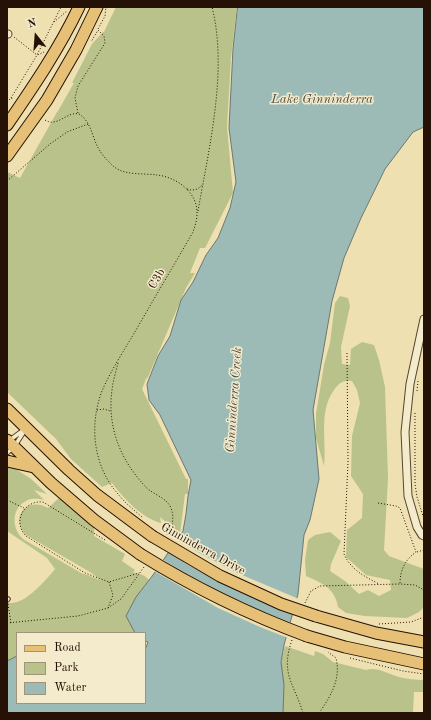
<!DOCTYPE html>
<style>
body{margin:0}
#map{position:relative;width:431px;height:720px;overflow:hidden;background:#eee0b1;font-family:"Old Standard TT",serif}
canvas{display:block}
.frame{position:absolute;inset:0;border:8px solid #251105;pointer-events:none}
.legend{position:absolute;left:16px;top:632px;width:130px;height:72px;box-sizing:border-box;background:#f4ebcc;border:1px solid #a1947c;margin:0;padding:5px 7px;list-style:none;font-size:12px;color:#251105}
.legend li{display:flex;align-items:center;gap:8px;height:20px}
.legend b{width:20px;border:1px solid #a1947c}
.north{position:absolute;left:16px;top:16px;width:40px;height:40px;-webkit-text-stroke:3px #f4ebcc;paint-order:stroke;rotate:343deg;font-size:11px;font-weight:700;line-height:16px;text-align:center;color:#251105}
.north::after{content:'';display:block;margin:auto;width:14px;height:18px;background:#251105;clip-path:polygon(50% 0,100% 100%,50% 72%,0 100%)}
</style>
<div id="map">
<canvas width="431" height="720"></canvas>
<div class="frame"></div>
<ul class="legend">
<li><b style="height:5px;background:#e7c078"></b>Road</li>
<li><b style="height:11px;background:#b9c28b"></b>Park</li>
<li><b style="height:11px;background:#9dbbb6"></b>Water</li>
</ul>
<div class="north">N</div>
</div>
<script>
const ctx = document.querySelector('canvas').getContext('2d');
ctx.lineJoin = 'round';
function paint(path, color) {
  ctx.fillStyle = color;
  ctx.fill(path, 'evenodd');
}
function stroke(path, color, width, dash) {
  ctx.strokeStyle = color;
  ctx.lineWidth = width;
  ctx.lineCap = dash ? 'butt' : 'round';
  ctx.setLineDash(dash || []);
  ctx.stroke(path);
}
function write(font, color, halo, rows, align = 'center') {
  ctx.font = font + ' "Old Standard TT",serif';
  ctx.lineWidth = 3;
  ctx.setLineDash([]);
  ctx.textBaseline = 'middle';
  ctx.strokeStyle = halo;
  ctx.fillStyle = color;
  for (const [text, x, y, turn = 0] of rows) {
    ctx.save();
    ctx.translate(x, y);
    ctx.rotate((+turn || 0) * Math.PI / 180);
    ctx.textAlign = isNaN(turn) ? turn : align;
    if (halo) ctx.strokeText(text, 0, 0);
    ctx.fillText(text, 0, 0);
    ctx.restore();
  }
}
paint(new Path2D(`
 M116 7H237L231 58 227 127 233 193 205 248H200L190 273H195L186 288 148 377 146 379 142 389 186 479H188V494H185L180 534 160 517 161 523C142 518 124 499 112 483L102 487 71 459 56 439 7 392V172L20 178 57 112 58 111 74 83H72L92 44 103 32H104Z
 M340 296 348 298 350 306 341 347 342 364 350 365 351 349 362 342 374 345 379 360 385 387 388 478 384 550 389 556 424 569V607L419 612 407 618 365 616 346 613 338 607C335 588 322 583 306 576L305 560 308 540 315 535 330 532 341 541 331 564 330 571 345 581 359 594 368 590 379 596 391 590 390 580 366 575 346 557 347 530 362 518 363 494 351 476 352 436 360 403 357 390 352 381C343 380 339 383 334 390 318 412 327 441 324 466L316 438V414L324 365 330 343 335 303Z
 M7 464 30 478 47 494 34 490 44 500C39 499 34 498 28 500 11 507 11 528 23 539L81 573 101 580 90 572 26 535C9 517 27 496 48 508L59 498 94 526V536L125 554 122 561 135 570 133 572C139 574 144 574 149 580L138 595 141 633H17V659L7 673V603C10 603 14 603 17 602 30 598 46 580 55 569L47 558 7 531Z
 M285 646 314 656 315 651 323 654 333 662 366 670C377 666 388 674 399 677 406 679 416 680 424 680V692H414L413 713H283L280 667Z`), '#b9c28b');
const water = new Path2D(`
 M238 7H424V127L413 132 385 169 361 218 344 258 332 301 313 410 319 479 310 520 304 535 298 594 284 645 281 662 284 685 283 713H7V661L17 656V703H145V650L148 642 145 641V633H135L126 616 136 597 153 575 183 531 186 514 188 496 191 480 160 415 149 400 147 384 158 356 170 336 181 300 193 282 206 255 218 238 230 208 236 182 229 128 233 49Z`);
paint(water, '#9dbbb6');
stroke(water, '#6d776f', 1);
paint(new Path2D(`
 M176 538 196 551 235 572 299 599 295 615 271 606 229 587 188 565 167 551Z
 M162 559 183 572 224 594 266 613 292 623 288 638 260 627 218 608 154 571Z`), '#eee0b1');
const service = new Path2D(`
 M10 440 25 429
 M7 453 14 447 25 430
 M7 600 8 599`);
const minor = new Path2D(`
 M7 34H8
 M424 319 410 384 405 432 408 496 417 527 422 535 424 536`);
const primary = new Path2D(`
 M7 125C33 87 59 49 79 7
 M7 156 47 100 76 50 97 7
 M7 409 69 470 97 495 152 536
 M7 440 51 483 94 520 140 554
 M7 461 34 467
 M316 616 376 633 424 642
 M307 636 345 647 424 664`);
stroke(service, '#574530', 5.5);
stroke(minor, '#574530', 9);
stroke(primary, '#251105', 13);
stroke(new Path2D(`
 M54 22 67 11
 M98 29 105 16 106 7
 M14 37 37 55 40 54 44 52
 M11 98 37 55 61 7
 M7 102 11 98 14 99
 M78 113 75 98 78 86 105 43 104 36 98 30 91 42
 M45 120C57 128 67 111 79 114 92 122 92 139 100 151 103 156 108 161 112 165 123 176 143 173 157 175 176 177 198 192 197 214 197 220 195 226 193 232 174 265 155 297 136 330 125 349 111 370 102 391 89 425 93 466 118 494 125 503 134 510 142 517
 M7 181 50 144 67 132 88 124
 M187 189C193 191 198 190 202 185
 M198 211C209 148 228 70 212 7
 M347 353 348 462 344 554C351 570 364 576 379 584
 M118 363C116 371 113 381 112 390 107 426 120 459 144 485 151 494 164 496 170 506 175 516 173 526 167 535
 M417 391 418 381
 M97 410 104 409 110 411
 M415 413V484L417 497 424 519
 M7 500 24 508
 M378 503 396 506 400 508 416 552C405 560 400 570 400 584
 M105 540 43 502C24 500 12 522 26 536L85 573 109 582 139 573
 M417 552 424 550
 M305 603 311 591 320 586 400 584 415 585 424 590
 M8 604 11 623
 M108 608 121 599 144 567
 M7 623 78 616 108 608 113 595 109 582
 M379 624 411 622 424 617
 M292 640C280 674 294 683 303 713
 M350 658 403 671 424 674
 M319 713C331 696 341 679 336 658L328 652`), '#251105', 1, [1, 2]);
stroke(service, '#f4ebcc', 3.5);
stroke(minor, '#f4ebcc', 7);
stroke(primary, '#e7c078', 11);
const primaryBridge = new Path2D(`
 M152 536 220 576 281 604 316 616
 M140 554C193 587 248 614 307 636`);
stroke(primaryBridge, '#251105', 13, []);
stroke(primaryBridge, '#e7c078', 11);
write('12px', '#251105', '#f4ebcc', [
 ["C3b",157,279,-60],
 ["Ginninderra Drive",203,549,29]
]);
write('italic 13px', '#4f4c43', '#f4ebcc', [
 ["Lake Ginninderra",322,100],
 ["Ginninderra Creek",234,400,-86]
]);
</script>
